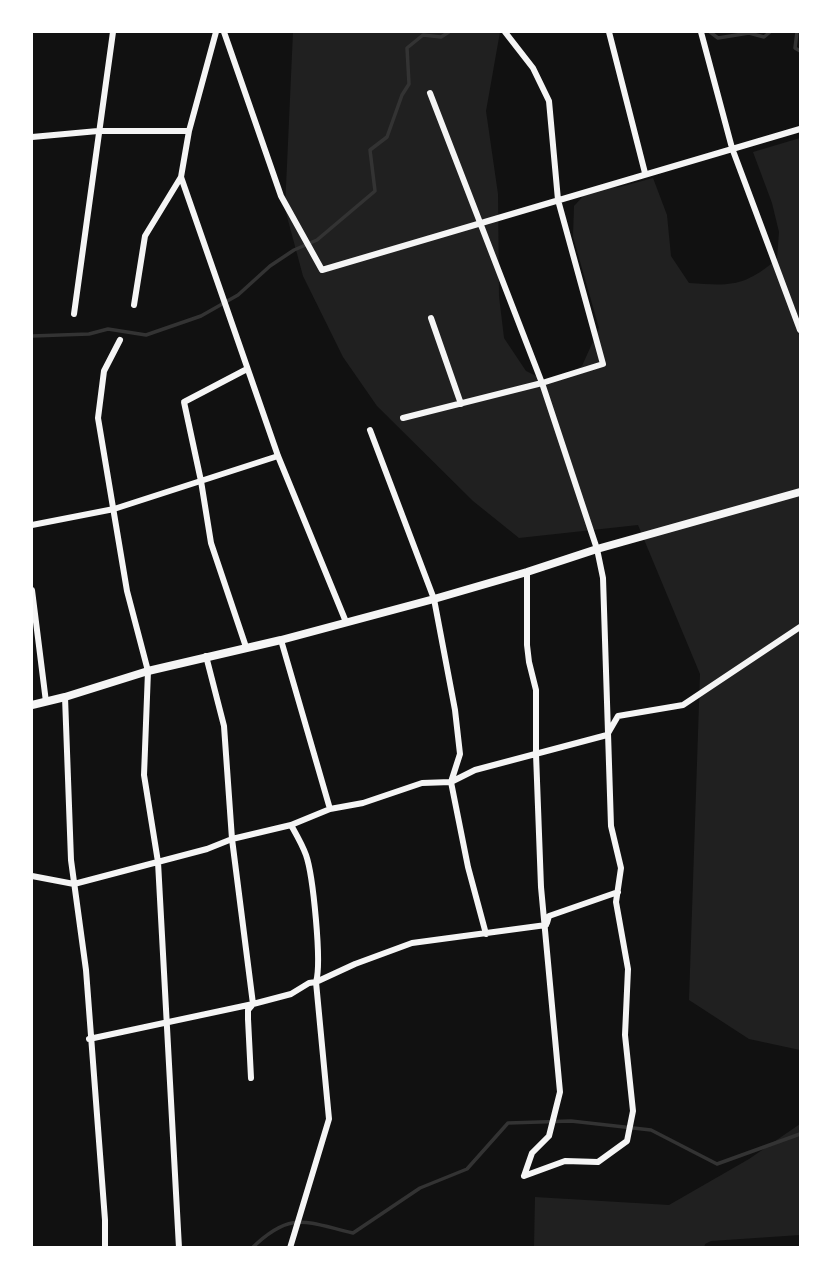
<!DOCTYPE html>
<style>
body{margin:0}
#map{position:relative;width:832px;height:1279px;overflow:hidden;background:#111;font-family:Poppins,sans-serif}
canvas{display:block}
.frame{position:absolute;inset:0;border:33px solid #fff;pointer-events:none}
</style>
<div id="map">
<canvas width="832" height="1279"></canvas>
<div class="frame"></div>
</div>
<script>
const ctx = document.querySelector('canvas').getContext('2d');
ctx.lineJoin = 'round';
function paint(path, color) {
  ctx.fillStyle = color;
  ctx.fill(path, 'evenodd');
}
function stroke(path, color, width, dash) {
  ctx.strokeStyle = color;
  ctx.lineWidth = width;
  ctx.lineCap = dash ? 'butt' : 'round';
  ctx.setLineDash(dash || []);
  ctx.stroke(path);
}
paint(new Path2D(`
 M293 32H500L486 111 498 194 499 296 504 338 526 371 551 383 582 366 599 328 573 237 574 206 590 189 620 187 653 178 667 215 671 256 689 283C731 286 744 287 777 259L779 232 772 203 753 152 800 138V1050L749 1039 689 1000 700 674 638 525 519 538 473 501 377 406 343 357 303 276 285 209Z
 M800 1124V1235L711 1241 705 1244 704 1248 534 1247 535 1197 669 1205 749 1159Z`), '#202020');
stroke(new Path2D(`
 M710 32 718 38 749 33 764 37 770 32
 M797 32 795 48 800 51
 M32 336 89 334 108 329 146 335 201 316 238 295 270 266 294 250 317 240 375 191 370 150 387 137 402 95 409 84 407 48 423 35 441 37 449 32
 M252 1248C291 1210 306 1222 353 1233L420 1188 467 1169 508 1123 571 1121 651 1130 717 1164 800 1134`), '#333', 3.5);
stroke(new Path2D(`
 M216 32 189 131 181 177 278 456 346 622
 M224 32 281 196 322 270 800 129
 M609 32 645 173
 M701 32 732 148 800 330
 M430 93 542 383 597 549 603 578 611 826 621 868 616 902 628 969 625 1035 633 1111 627 1141 598 1162 565 1161 524 1176
 M32 137 98 131H189
 M134 305 145 236 181 177
 M74 314 113 32
 M431 318 461 404
 M120 340 104 371 98 418 127 591 148 671 144 775 158 862 179 1248
 M403 418 542 383 603 364 558 200 549 101 533 68 505 32
 M370 430 434 599 455 710 460 754 451 782 468 867 486 934
 M32 525 114 509 278 456
 M32 590 46 702
 M281 640 330 809
 M246 647 211 543 201 481 184 402 247 369
 M65 697 71 860 86 970 105 1220V1248
 M32 876 74 884 207 849 232 839 291 825 330 809 363 803 422 783 451 782 475 770 607 735 618 716 683 705 800 627
 M547 923 549 916 618 892
 M89 1039 253 1004 232 839 224 726 206 656
 M251 1078 248 1019V1010L253 1004 291 994 309 983 316 982 355 964 412 943 546 925
 M524 1176 532 1153 549 1136 560 1092 541 887 536 754V690L529 662 527 645V572
 M290 1248 329 1119 316 982C322 963 313 875 306 855 302 844 296 834 291 825`), '#f5f5f5', 6);
stroke(new Path2D(`
 M32 705 65 697 148 671 281 640 434 599 527 572 597 549 800 492`), '#f5f5f5', 8);
</script>
